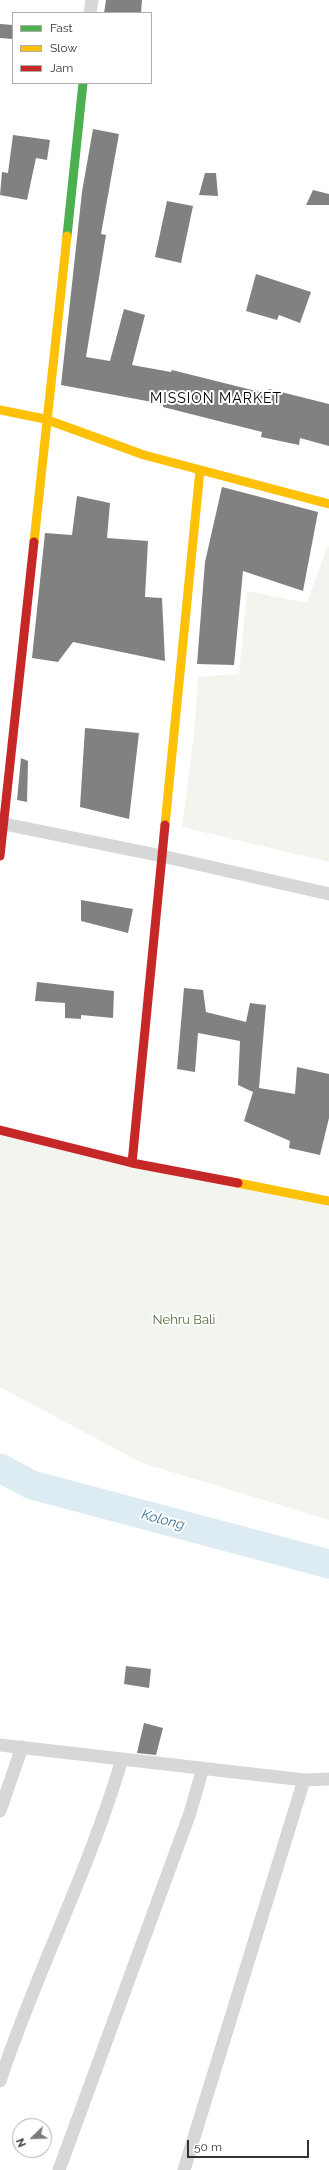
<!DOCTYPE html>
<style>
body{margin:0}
#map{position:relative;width:329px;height:2170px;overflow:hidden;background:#fff;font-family:Raleway,sans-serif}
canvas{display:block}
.legend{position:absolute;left:12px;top:12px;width:140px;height:72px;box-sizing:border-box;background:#fff;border:1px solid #adadad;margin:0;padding:5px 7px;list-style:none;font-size:12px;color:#333}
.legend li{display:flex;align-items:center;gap:8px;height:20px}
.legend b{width:20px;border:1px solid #adadad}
.north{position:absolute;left:12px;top:2118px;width:40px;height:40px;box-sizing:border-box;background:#fff;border:1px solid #adadad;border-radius:50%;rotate:247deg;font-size:11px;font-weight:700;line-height:16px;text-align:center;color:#333}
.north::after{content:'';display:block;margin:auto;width:14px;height:18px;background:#7a7a7a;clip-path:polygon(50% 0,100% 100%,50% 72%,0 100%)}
.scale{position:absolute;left:187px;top:2140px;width:122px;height:18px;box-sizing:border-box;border:2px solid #333;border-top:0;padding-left:5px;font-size:12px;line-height:14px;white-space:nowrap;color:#333;-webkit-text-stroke:3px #fff;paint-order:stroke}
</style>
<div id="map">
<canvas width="329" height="2170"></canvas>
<ul class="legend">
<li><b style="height:5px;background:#4caf50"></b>Fast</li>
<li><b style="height:5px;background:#ffc107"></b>Slow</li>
<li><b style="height:5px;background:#c62828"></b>Jam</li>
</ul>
<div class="north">N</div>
<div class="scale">50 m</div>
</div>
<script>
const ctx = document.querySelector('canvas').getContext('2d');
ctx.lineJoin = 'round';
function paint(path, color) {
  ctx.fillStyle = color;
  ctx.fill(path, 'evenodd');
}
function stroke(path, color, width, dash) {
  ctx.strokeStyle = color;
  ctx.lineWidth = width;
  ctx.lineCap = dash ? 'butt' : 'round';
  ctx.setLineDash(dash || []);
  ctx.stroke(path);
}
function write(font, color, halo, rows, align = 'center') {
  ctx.font = font + ' Raleway,sans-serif';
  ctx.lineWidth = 4;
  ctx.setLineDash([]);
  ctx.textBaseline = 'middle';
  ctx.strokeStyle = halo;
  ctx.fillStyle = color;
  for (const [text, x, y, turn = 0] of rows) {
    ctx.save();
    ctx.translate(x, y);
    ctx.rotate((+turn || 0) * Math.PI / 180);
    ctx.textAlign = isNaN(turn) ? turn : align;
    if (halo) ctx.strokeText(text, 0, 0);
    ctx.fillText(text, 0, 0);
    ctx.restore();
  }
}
paint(new Path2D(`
 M327 547H329V862L182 827 194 734 198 677 239 674 247 591 307 603Z
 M0 1130 329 1201V1520L142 1463 0 1387Z`), '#f1f5ed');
stroke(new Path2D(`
 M0 1468 32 1485 329 1564`), '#ddebf3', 29);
paint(new Path2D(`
 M106 0H142L141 13H104Z
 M0 24 13 25V39L0 38Z
 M93 129 119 134 101 234 106 235 86 357 110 361 124 309 145 315 132 365 171 372 172 370 268 394 269 389 329 404V446L300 438 299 445 261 437 262 432 163 407V404L61 385 82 192Z
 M13 135 50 140 47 160 36 158 27 200 0 195 2 172 8 173Z
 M205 173H216L218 196 199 195Z
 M313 190 329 194V205H306Z
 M167 201 193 206 181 263 155 257Z
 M256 274 311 292 300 323 279 315 277 320 246 311Z
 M222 487 318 512 303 591 243 571 234 665 197 664 205 562Z
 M77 496 110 503 107 538 148 541 145 597 162 598 165 661 73 642 58 662 32 658 45 533 72 535Z
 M85 728 139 733 129 819 80 807Z
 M21 758 28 761 27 802 17 800Z
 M81 900 133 909 128 933 81 921Z
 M37 982 114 991 113 1018 81 1015V1019L65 1018V1003L35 1001Z
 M184 988 203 990 206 1012 246 1022 250 1003 266 1005 259 1088 295 1094 297 1067 329 1074V1118L320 1155 289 1148 290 1141 244 1121 253 1092 238 1085 240 1041 198 1033 195 1072 177 1069Z
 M126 1666 151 1669 149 1688 124 1684Z
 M144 1723 163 1728 156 1755 137 1753Z`), '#818181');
stroke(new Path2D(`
 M90 13 92 0
 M0 823 162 856 329 894
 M0 1745 304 1780 329 1779
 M0 1811 22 1747
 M0 2081C36 1972 90 1869 122 1759
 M59 2170 190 1813 203 1768
 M184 2170 304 1780`), '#d7d7d7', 13);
stroke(new Path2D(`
 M67 236 83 83`), '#4caf50', 9);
stroke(new Path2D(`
 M0 410 45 419 144 455 329 504
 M34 542 67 236
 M165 825 200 470
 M238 1183 329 1201`), '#ffc107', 9);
stroke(new Path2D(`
 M0 856 34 542
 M0 1130 132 1163 238 1183
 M132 1163 165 825`), '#c62828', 9);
write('13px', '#56703f', '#fff', [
 ["Nehru Bali",184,1320]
]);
ctx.letterSpacing = '1px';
write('14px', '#000', '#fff', [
 ["MISSION MARKET",216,399]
]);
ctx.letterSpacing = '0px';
write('italic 14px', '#3f7597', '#fff', [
 ["Kolong",163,1520,15]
]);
</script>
